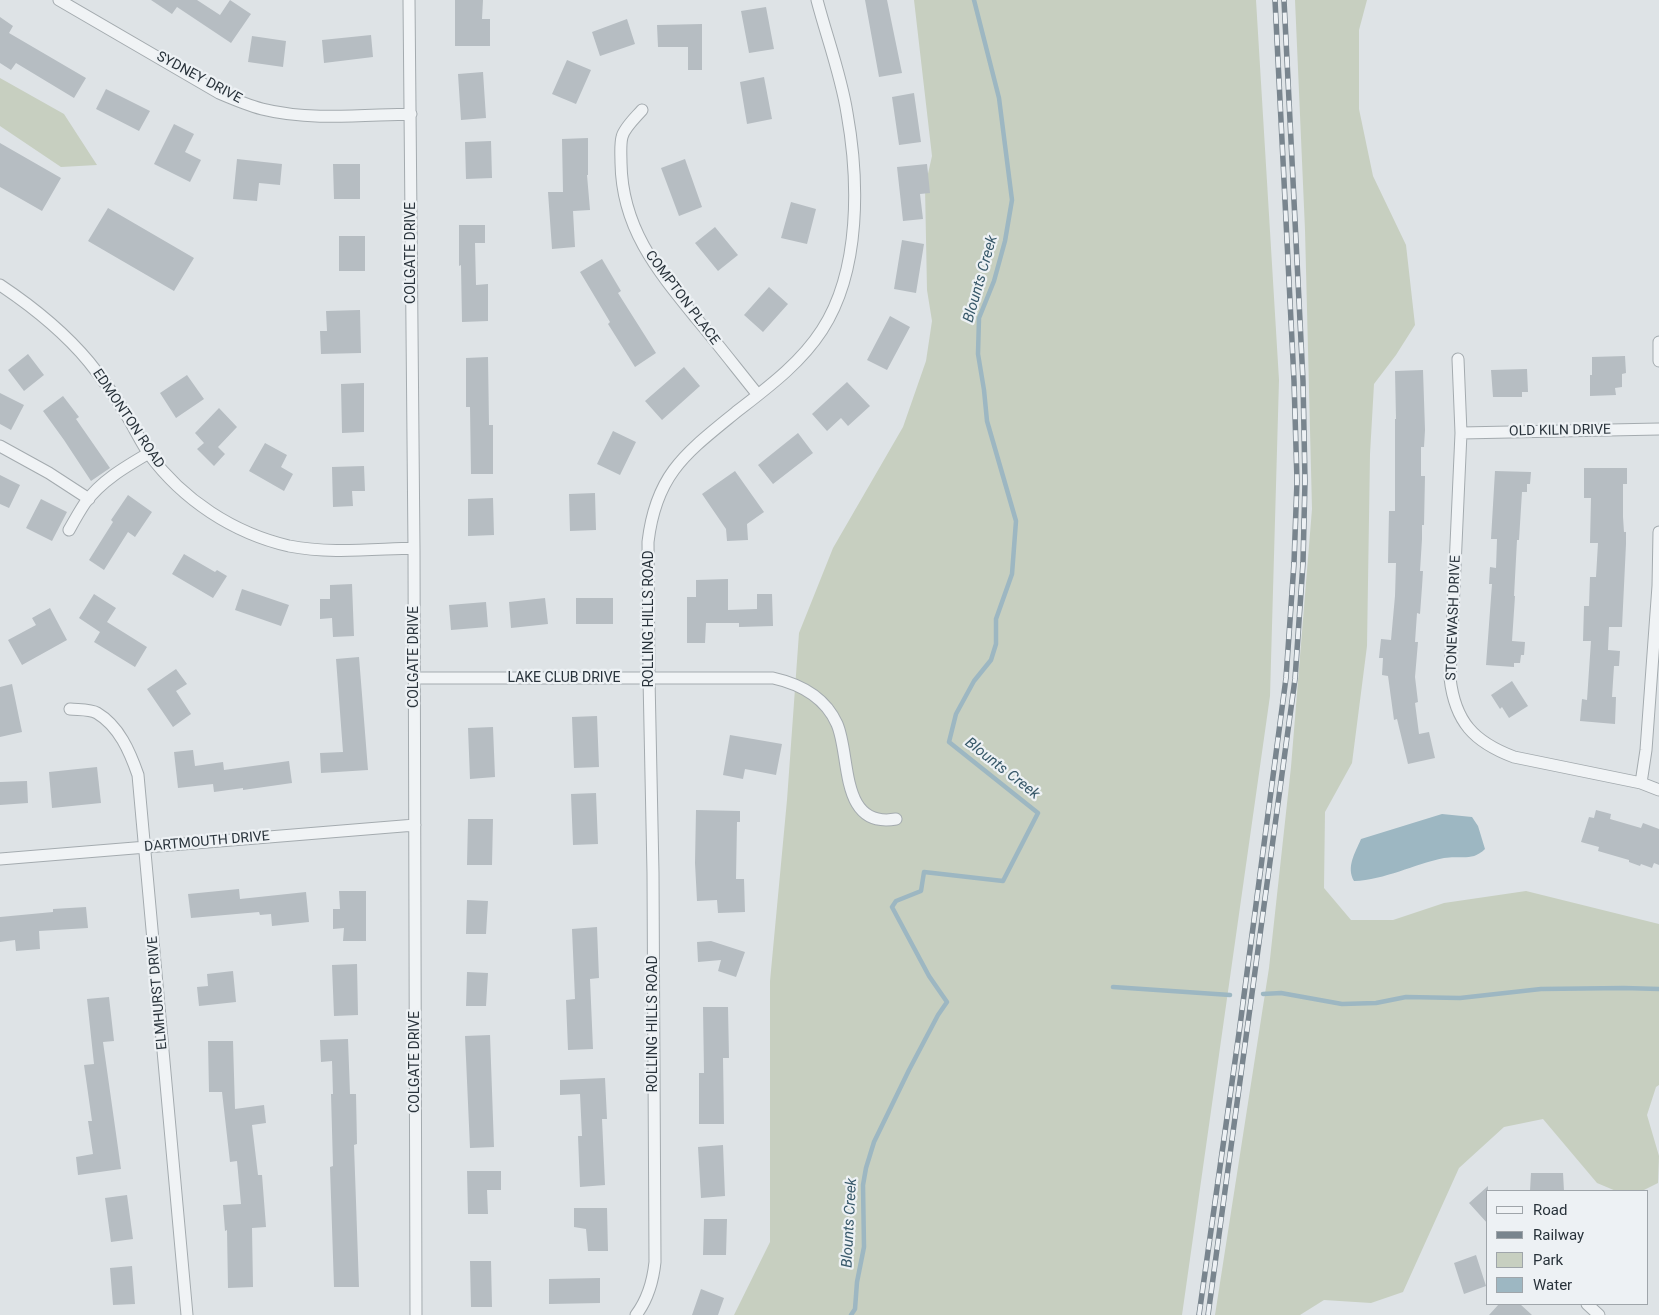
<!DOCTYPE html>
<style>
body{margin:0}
#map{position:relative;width:1659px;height:1315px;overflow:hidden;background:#dee3e6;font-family:Roboto,sans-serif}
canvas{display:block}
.legend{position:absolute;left:1486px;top:1190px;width:162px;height:115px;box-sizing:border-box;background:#edf1f4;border:1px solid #9fa5aa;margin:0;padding:6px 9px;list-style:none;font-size:15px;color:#29333b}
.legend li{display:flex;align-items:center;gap:10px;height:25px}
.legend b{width:25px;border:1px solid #9fa5aa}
</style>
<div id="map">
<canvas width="1659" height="1315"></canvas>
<ul class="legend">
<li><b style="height:6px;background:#f0f3f5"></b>Road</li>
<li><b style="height:6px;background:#79858e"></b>Railway</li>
<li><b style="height:14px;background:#c7cfc0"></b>Park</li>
<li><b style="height:14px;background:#9db7c2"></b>Water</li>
</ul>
</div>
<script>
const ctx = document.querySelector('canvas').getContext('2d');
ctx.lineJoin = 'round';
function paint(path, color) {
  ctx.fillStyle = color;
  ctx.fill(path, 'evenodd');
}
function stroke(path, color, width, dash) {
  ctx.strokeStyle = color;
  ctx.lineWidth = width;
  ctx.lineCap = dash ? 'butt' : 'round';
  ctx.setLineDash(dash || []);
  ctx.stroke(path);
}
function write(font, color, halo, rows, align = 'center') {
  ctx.font = font + ' Roboto,sans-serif';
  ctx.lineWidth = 4.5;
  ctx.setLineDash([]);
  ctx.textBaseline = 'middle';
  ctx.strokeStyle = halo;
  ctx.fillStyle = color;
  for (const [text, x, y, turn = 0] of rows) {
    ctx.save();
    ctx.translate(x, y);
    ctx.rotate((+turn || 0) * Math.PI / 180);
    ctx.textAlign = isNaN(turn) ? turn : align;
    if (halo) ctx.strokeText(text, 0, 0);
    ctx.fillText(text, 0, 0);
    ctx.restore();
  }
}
paint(new Path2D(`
 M914 0H1256L1279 380 1270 696 1182 1315H734L770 1242V981L787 800 799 633 833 548 903 427 926 361 932 321 927 290 925 187 932 156Z
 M1295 0H1367L1359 30V109L1373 176 1406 245 1415 325 1396 355 1374 384 1370 454 1367 646 1352 763 1325 812 1324 888 1351 920H1393L1444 903 1526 891 1659 924V1085L1656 1087 1647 1115 1659 1156 1658 1183 1642 1191H1616L1597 1183 1543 1119 1504 1127 1459 1168 1403 1292 1371 1303 1324 1300 1300 1315H1215L1269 968 1291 767 1312 509 1305 230Z
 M0 78 64 114 97 165 61 167 0 126Z`), '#c7cfc0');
paint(new Path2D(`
 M1442 814 1472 817 1478 826 1485 849C1472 862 1460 855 1444 858 1414 864 1385 880 1354 881 1346 867 1355 853 1361 839Z`), '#9db7c2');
stroke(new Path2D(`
 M1113 987 1230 995
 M1263 994 1281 993 1342 1004 1376 1003 1406 997 1460 998 1541 989 1624 988 1659 989
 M851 1315 855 1309 857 1282 864 1247 863 1185 866 1168 874 1142 909 1070 938 1015 947 1002 929 976 892 907 896 901 921 891 924 872 1003 881 1038 813 949 742 956 714 974 681 991 660 996 644V619L1012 574 1016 521 987 421 984 390 978 354 979 318 994 281 1005 241 1012 200 999 98 974 0`), '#9db7c2', 4.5);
paint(new Path2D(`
 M151 0H197L220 15 230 0 251 14 231 43 177 7 172 14Z
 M455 0H483L482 19H490V46H455Z
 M865 0H887L902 73 879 77Z
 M766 7 774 49 749 53 741 11Z
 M0 17 13 26 9 33 86 78 74 98 16 63 11 70 0 63Z
 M627 19 635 44 600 56 592 32Z
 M702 24V70H688V47H658L657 25Z
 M371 35 373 57 324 63 322 40Z
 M252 36 286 41 283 67 248 62Z
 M567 60 591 70 576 104 552 94Z
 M483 72 486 118 461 120 458 74Z
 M764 77 772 119 747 124 740 82Z
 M106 89 150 111 139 131 96 109Z
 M914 93 921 142 899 145 892 97Z
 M174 124 194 134 185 152 201 160 190 182 154 164Z
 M588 138V175H587L590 210 573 211 575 247 552 249 548 192H563L562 139Z
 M491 141 492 178 466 179 465 142Z
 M0 143 61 178 42 211 0 187Z
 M237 159 282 164 280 185 259 183 257 201 233 199Z
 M685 159 702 207 679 216 661 168Z
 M333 164H360V199H334Z
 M927 164 930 193 920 194 923 219 903 221 897 167Z
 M791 202 816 209 807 244 781 238Z
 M108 208 194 258 174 291 88 241Z
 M459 225H485V243H475L476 285 488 284V321L462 322 461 265 459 266Z
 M715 227 738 255 718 271 695 243Z
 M339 236H365V271H339Z
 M902 240 924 244 916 293 894 289Z
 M602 259 621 291 618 293 656 353 635 367 608 324 610 322 580 272Z
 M769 287 788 304 763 332 744 315Z
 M360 310 361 353 321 354 320 331H327L326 311Z
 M890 316 910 327 887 370 867 360Z
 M28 354 44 375 24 391 8 370Z
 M1625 356 1626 373 1622 374V387L1615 388 1616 395 1590 396V375H1592V357Z
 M488 357 489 425H493V474H471L470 407H466V358Z
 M684 367 700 386 662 420 645 401Z
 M1527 369 1528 392H1522V397H1493L1491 370Z
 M1423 370 1425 430 1424 447H1421V476H1425L1424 525H1422V539L1420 571H1423L1422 587 1420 614 1417 613 1415 642H1418L1415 677 1418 702 1415 703 1419 734 1429 732 1435 758 1408 764 1397 719 1394 720 1388 676 1382 675 1383 658H1379L1381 639 1391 640 1395 596 1396 563H1388L1389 511H1395V419H1396L1395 371Z
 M187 375 204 399 176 418 160 393Z
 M847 382 870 406 848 426 841 418 827 431 812 414Z
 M364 383V432L342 433 341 384Z
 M0 393 24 405 11 430 0 424Z
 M63 396 79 417 76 419 110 468 91 481 64 440 43 411Z
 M219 408 237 427 218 447 225 454 214 466 197 449 204 443 195 433Z
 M613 431 636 442 620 475 597 464Z
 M798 433 813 453 773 484 758 465Z
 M265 443 287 455 281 467 293 474 284 491 249 471Z
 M364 466 365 491H352L353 506 333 507 332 467Z
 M1584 468H1627V484H1623V517L1624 532H1626V544L1622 627H1609L1608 650 1620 651 1619 666H1614L1612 697H1616L1615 724 1580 721 1582 699 1587 700 1591 641H1583L1584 606H1589L1590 577H1596L1598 543H1590L1591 498H1584Z
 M735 471 764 512 747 524 748 540 727 541 726 529 702 494Z
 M1495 471 1531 472 1530 484H1527V492H1522L1519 540H1517L1514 596H1515L1512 641 1525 642 1524 655H1521L1520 663H1514V667L1486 665 1492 584H1489L1490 567 1496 568 1497 539H1491Z
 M0 475 20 485 9 508 0 504Z
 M595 493 596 530 570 531 569 494Z
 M128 495 152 512 135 537 128 532 104 570 89 560 113 522 111 520Z
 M493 498 494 535 468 536V499Z
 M41 499 67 512 52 541 26 528Z
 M184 554 215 572 217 570 227 576 213 598 172 574Z
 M728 579V610L757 609V594H772L773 626 739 627V623H706L705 643H687V597H696V580Z
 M352 584 354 636 333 637 332 618 320 619V599H330V585Z
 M242 589 289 605 281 626 235 610Z
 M94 594 116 608 107 622 147 647 135 667 94 642 100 632 79 618Z
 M545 598 548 624 511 628 509 602Z
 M576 598H613V624H576Z
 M486 602 488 627 451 630 449 605Z
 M50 608 67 640 22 665 8 640 36 625 32 618Z
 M359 657 368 770 321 773 320 753 343 752 336 659Z
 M176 669 187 684 176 691 191 714 173 727 147 689Z
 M1512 681 1528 706 1509 718 1502 707 1500 709 1491 695Z
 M12 684 22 732 0 737V687Z
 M597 716 599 767 574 768 572 717Z
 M493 727 495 777 470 779 468 728Z
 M730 735 782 744 776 775 745 769 743 779 723 775Z
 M193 750 195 766 223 762 224 770 289 761 292 783 243 790V788L214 792 213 784 178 788 174 752Z
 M97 767 101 803 52 808 49 772Z
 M27 781 28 803 0 805V782Z
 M596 793 598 844 573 845 571 794Z
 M696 810 740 811V822H737L736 879H744L745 912 718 913 717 900 697 901 695 863Z
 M1596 810 1611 814 1610 819 1641 828 1643 823 1659 829V865L1654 863 1652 868 1641 864 1640 866 1629 862V860L1598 851 1599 847 1581 842 1589 817 1594 818Z
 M468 819H493L492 865H467Z
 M239 889 240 899 306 892 309 922 272 926 271 914 260 915 259 912 191 918 188 894Z
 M339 891H366V941H343L344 928 333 929V909H340Z
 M467 900 488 901 486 934H466Z
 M86 907 88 928 39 931 40 949 16 951 15 940 0 942V917L53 912V909Z
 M597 927 599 978 590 979 593 1049 568 1050 566 1000 575 999 572 929Z
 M711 941 745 952 736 977 718 971 721 960 698 962 697 942Z
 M357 964 358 1015 334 1016 332 965Z
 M233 971 236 1002 199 1006 197 987 208 986 207 974Z
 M467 972 488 973 486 1006H466Z
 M109 997 114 1041 103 1042 121 1169 78 1175 76 1157 93 1154 88 1121H92L84 1065 94 1064 87 999Z
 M703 1007H728L729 1058H723L724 1124H699V1073H704Z
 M490 1035 494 1147 470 1148 465 1036Z
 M348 1039 350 1094H356L357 1144 354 1145 359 1287H334L330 1167 333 1166 331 1094H333L332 1061 321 1062 320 1040Z
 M208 1041H233L235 1109 264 1105 266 1123 252 1125 258 1175H262L266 1227 252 1228 253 1287 228 1288 227 1230 225 1231 223 1205 241 1204 237 1161 230 1162 222 1092H209Z
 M605 1078 607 1119H602L605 1185 580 1187 578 1136H582L580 1094 560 1095V1080Z
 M723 1145 725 1196 701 1198 698 1147Z
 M467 1171H501V1190H487L488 1214H468Z
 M1531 1173H1563L1564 1191H1530Z
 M1488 1186V1224L1469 1203Z
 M127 1195 133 1239 111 1242 105 1198Z
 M574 1208H607L608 1251H588L586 1229 574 1227Z
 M704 1219H727L726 1255H703Z
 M1476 1255 1486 1286 1464 1294 1454 1263Z
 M470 1261H491L492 1307H471Z
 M132 1266 135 1304 113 1305 110 1268Z
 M600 1278V1303L549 1304V1279Z
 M701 1289 724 1298 718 1315H692Z
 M1499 1304H1520L1532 1315H1489Z`), '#b6bdc2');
const street = new Path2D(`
 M59 0 219 93C233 99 247 105 262 109 310 121 362 115 411 114
 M409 0 414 548 416 1315
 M642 110C636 117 624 128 622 137 620 145 621 155 621 163 622 228 657 270 696 318 717 343 737 369 758 395
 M0 285C33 307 64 332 89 362 101 377 112 392 122 408 132 423 139 439 149 454 183 500 233 533 289 546 329 554 373 549 414 548
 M1659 342V361
 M1458 359 1461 433 1450 678C1455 722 1474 742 1514 757L1641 783 1659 790
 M1461 433 1659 429
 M0 446 49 473 89 499
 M69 530C74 521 79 512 85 503 101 481 125 467 149 453
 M414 678H773C800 684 825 697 837 724 851 756 839 829 896 819
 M70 709C78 710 90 709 97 713 119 726 130 752 138 775L187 1315
 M1641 783 1646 750 1658 586 1659 532
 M0 859 415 825
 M1587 1304 1599 1315
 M636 1315C648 1299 653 1281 655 1262L653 873 649 678 648 542C656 474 686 453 735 413 767 388 800 364 822 330 861 270 859 180 847 113 841 75 827 38 817 0`);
stroke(street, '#a4abaf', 13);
stroke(street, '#f0f3f5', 11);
const rail = new Path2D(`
 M1199 1315 1239 1033 1286 678 1294 563 1297 481 1294 381 1275 0
 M1208 1315 1295 679 1303 563 1305 481 1303 381 1284 0`);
stroke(rail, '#79858e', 5.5);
stroke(rail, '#edf1f4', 4, [11]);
write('14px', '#29333b', '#edf1f4', [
 ["SYDNEY DRIVE",199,78,28],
 ["COLGATE DRIVE",411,253,-90],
 ["COMPTON PLACE",682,298,53],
 ["EDMONTON ROAD",128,419,56],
 ["OLD KILN DRIVE",1560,431,-1],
 ["STONEWASH DRIVE",1454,618,-88],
 ["ROLLING HILLS ROAD",649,619,-90],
 ["COLGATE DRIVE",414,657,-90],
 ["LAKE CLUB DRIVE",564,678],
 ["DARTMOUTH DRIVE",207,842,-5],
 ["ELMHURST DRIVE",158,993,-95],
 ["ROLLING HILLS ROAD",653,1024,-90],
 ["COLGATE DRIVE",415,1062,-90]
]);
write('italic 15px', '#38596a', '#edf1f4', [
 ["Blounts Creek",981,279,-74],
 ["Blounts Creek",1002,769,38],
 ["Blounts Creek",850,1223,-87]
]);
</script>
